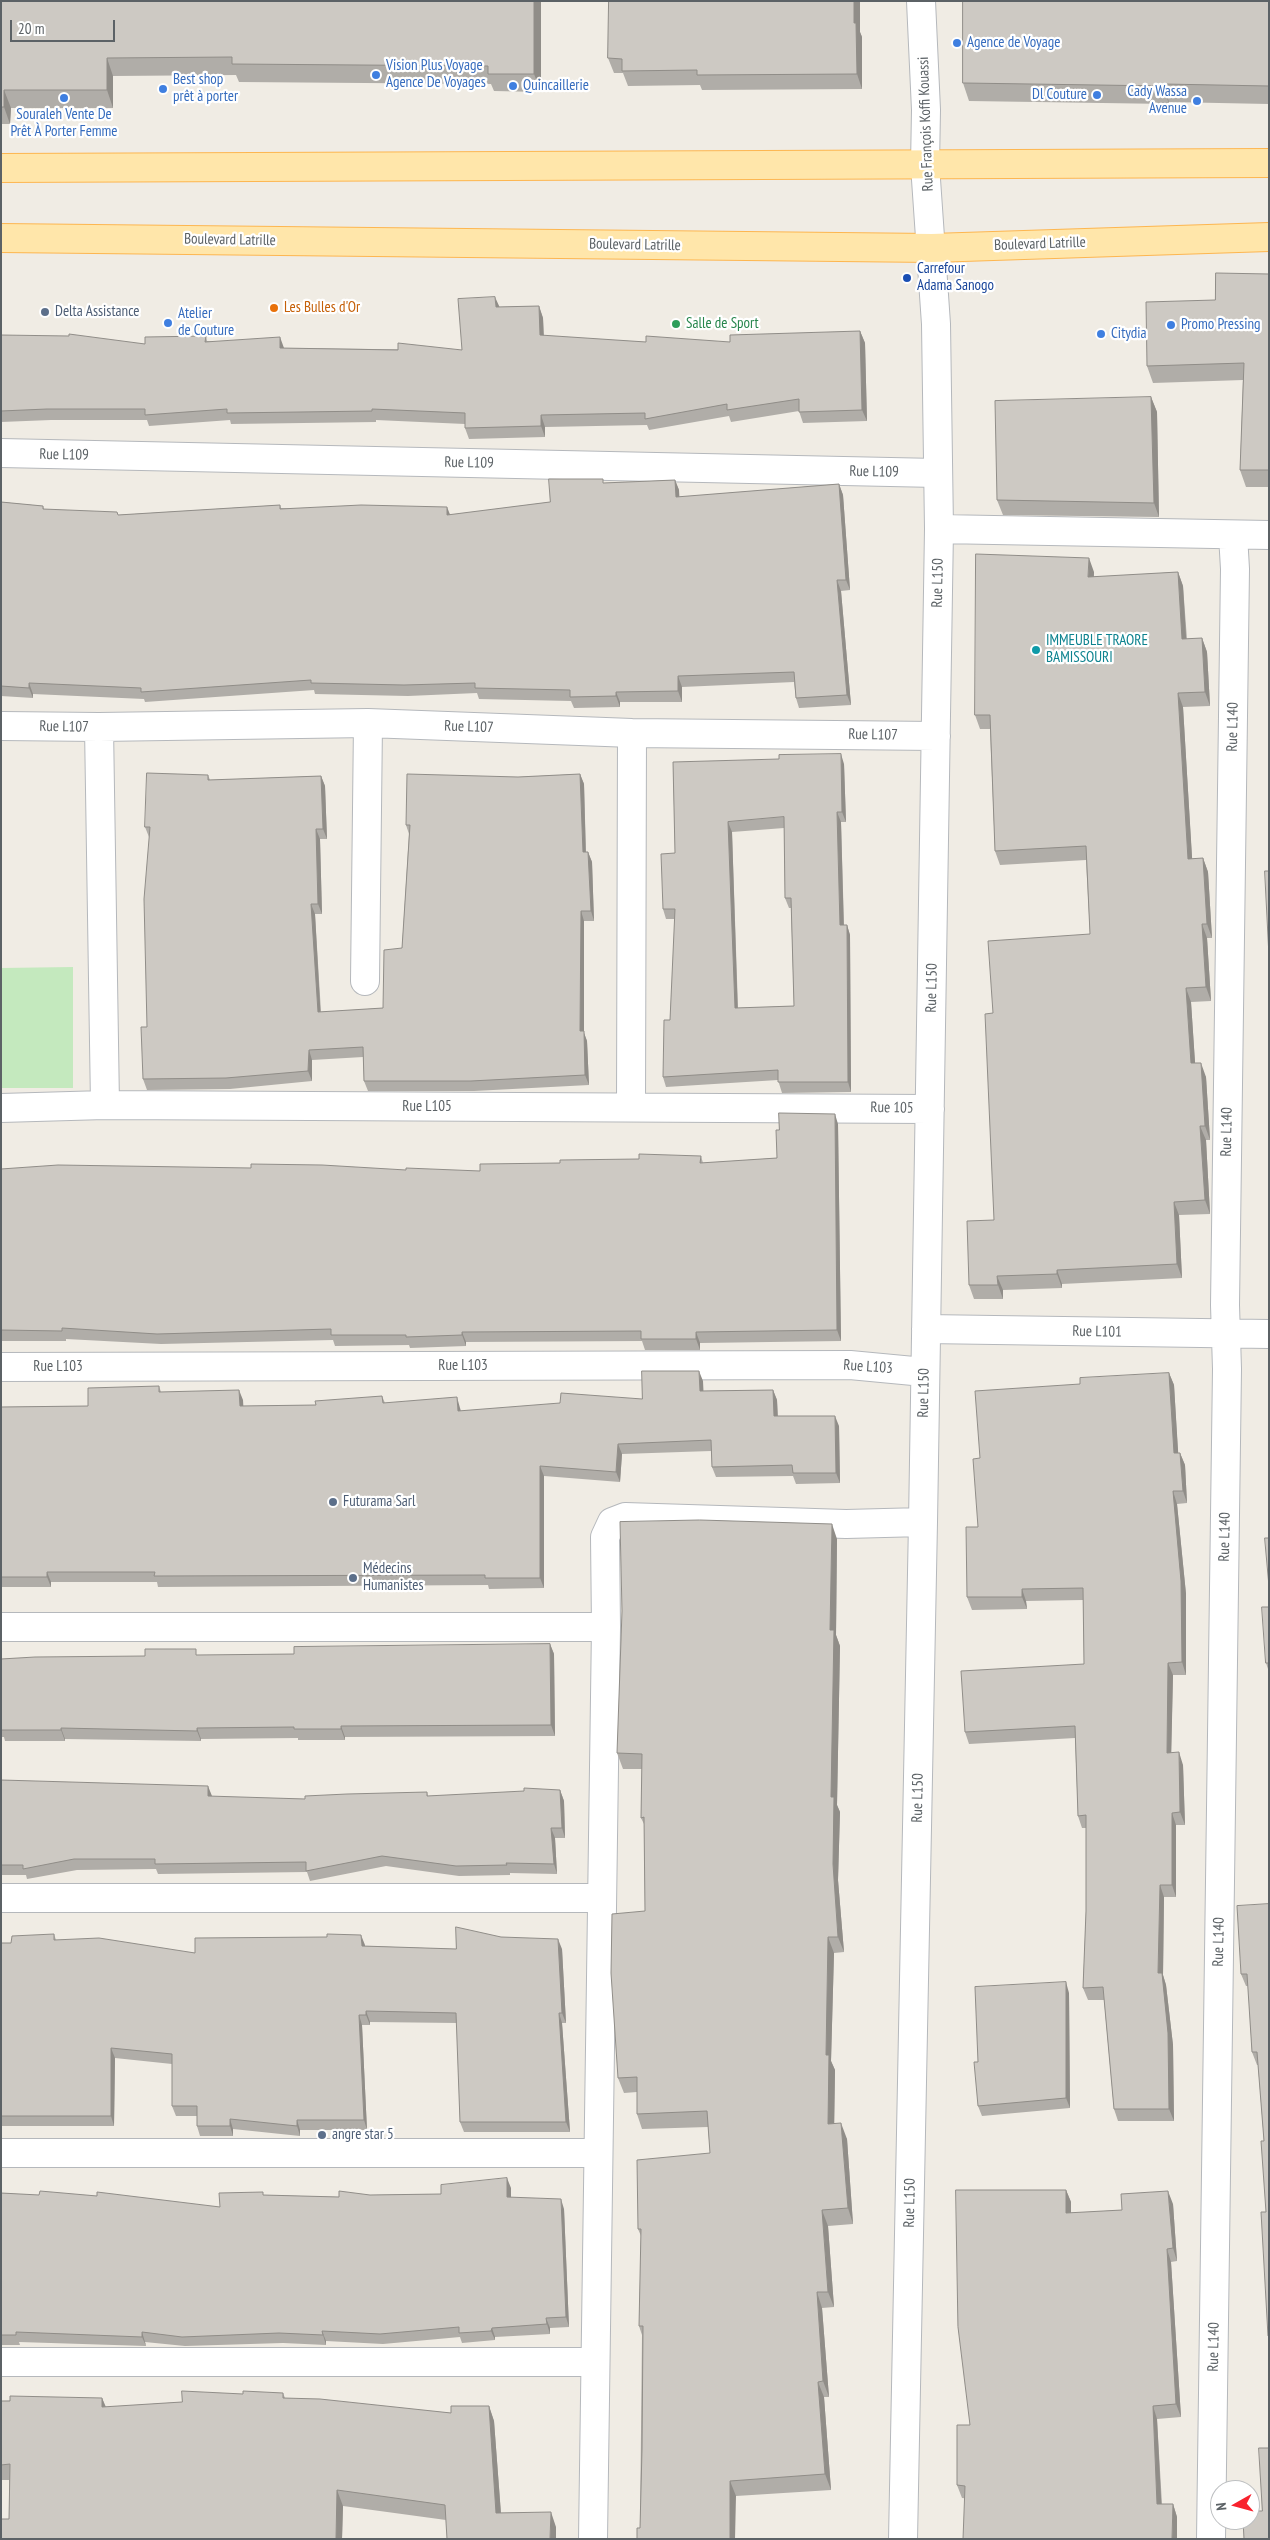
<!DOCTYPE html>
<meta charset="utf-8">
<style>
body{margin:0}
#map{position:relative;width:1270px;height:2540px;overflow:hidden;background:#f0ece4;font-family:"PT Sans Narrow",sans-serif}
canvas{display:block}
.frame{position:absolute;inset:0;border:2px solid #5c6266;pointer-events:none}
.north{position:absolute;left:1210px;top:2480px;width:50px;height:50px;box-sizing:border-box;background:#fff;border:1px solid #bec0c2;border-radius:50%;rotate:263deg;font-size:14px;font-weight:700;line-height:20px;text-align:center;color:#5c6266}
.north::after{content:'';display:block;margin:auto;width:18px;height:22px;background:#f8222d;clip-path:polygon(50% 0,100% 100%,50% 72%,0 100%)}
.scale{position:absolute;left:10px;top:20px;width:105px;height:22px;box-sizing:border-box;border:2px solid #5c6266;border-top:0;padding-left:6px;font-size:15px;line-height:18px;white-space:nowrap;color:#5c6266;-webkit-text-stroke:4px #fff;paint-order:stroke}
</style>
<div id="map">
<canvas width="1270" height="2540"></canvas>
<div class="frame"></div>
<div class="north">N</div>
<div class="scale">20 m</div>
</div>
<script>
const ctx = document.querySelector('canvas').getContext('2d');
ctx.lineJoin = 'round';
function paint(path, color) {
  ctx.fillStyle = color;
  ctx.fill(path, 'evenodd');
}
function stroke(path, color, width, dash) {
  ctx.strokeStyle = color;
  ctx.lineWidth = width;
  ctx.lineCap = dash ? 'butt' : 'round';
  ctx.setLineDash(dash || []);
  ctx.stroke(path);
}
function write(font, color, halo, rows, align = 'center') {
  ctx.font = font + ' "PT Sans Narrow",sans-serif';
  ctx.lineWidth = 4.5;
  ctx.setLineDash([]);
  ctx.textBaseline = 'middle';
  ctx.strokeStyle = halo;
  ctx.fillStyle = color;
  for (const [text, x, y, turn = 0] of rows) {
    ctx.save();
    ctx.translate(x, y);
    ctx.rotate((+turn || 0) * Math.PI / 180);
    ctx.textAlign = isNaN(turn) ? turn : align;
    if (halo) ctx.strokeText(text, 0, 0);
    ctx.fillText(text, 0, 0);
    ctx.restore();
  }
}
paint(new Path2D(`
 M73 967V1088H1V968Z`), '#c4e9be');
const minor = new Path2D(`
 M1 453 937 473
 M939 529 1269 535
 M1 726 99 727 368 723 632 733 936 736
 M99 727 105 1105
 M365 981 368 723
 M631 1106 632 733
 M1 1108 105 1105 930 1109
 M926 1329 1269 1334
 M1 1367 850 1365 924 1372
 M1 1627H606
 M1 1898H601
 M1 2153H598
 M1 2362H595
 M593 2539 606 1627 605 1537 612 1522 625 1517 846 1524 923 1522
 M903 2539 923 1522 939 529 936 324 925 165 926 110 921 1
 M1211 2539 1227 1369 1225 1305 1235 569 1233 535`);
const major = new Path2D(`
 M1 168 1269 163
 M1 238 932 248 1269 237`);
stroke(minor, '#b5b8bc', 30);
stroke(major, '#fdb650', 30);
stroke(minor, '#fff', 28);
stroke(major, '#ffe6aa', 28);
paint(new Path2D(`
 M1 1H541V92L494 91 491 84 239 82 236 75 113 76V108H11L10 124H1Z
 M609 1H860V32L862 37V89L702 90 700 85 628 86 623 73H614L608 58Z
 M1269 1V104L1169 102V104L969 101 963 83Z
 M1269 274V487H1246L1240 470 1243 380 1153 383 1147 366 1215 300Z
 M539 306 543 318 544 336 646 342H730L860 331 865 343 867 421 803 423 799 411 731 422 729 416 649 430 647 425 545 427V437L469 439 465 428V424L376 420V422L231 424 230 420 149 426 147 420H51L1 422V335L145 344 206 336 207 341 284 348 462 350 499 307Z
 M1151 397 1157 412 1159 517 1003 515 997 500Z
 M675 480 679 490V497L839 484 843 495 850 590 841 591 851 705 799 708 796 698 794 682 682 687V702H620V707L574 708 571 701 479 699 477 693 408 696 315 694 314 690 145 702 144 699 33 694V698L1 696V502L43 506 44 509 118 515 280 505 281 508 450 515 550 502 604 483Z
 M1094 572V577L1178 572 1183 586 1187 639 1202 638 1207 652 1210 706 1183 707 1192 859 1203 858 1208 872 1212 938H1207L1211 1001 1191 1002 1195 1063 1206 1077 1210 1140H1206L1210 1214 1179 1215 1182 1278 1062 1284V1288L1003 1290V1299H974L969 1285 994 1220 993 1013 1090 934 1086 860 1000 865 995 851 990 729H980L975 715Z
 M673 762 844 764 846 822H841L844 925H847L850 935 851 1092 782 1093 778 1080 666 1087 663 1077 670 1020 675 919H666L663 909 675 853ZM784 828 785 898 789 908H791L794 1006 738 1008 732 832Z
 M580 774 584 784 586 852H588L592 862 594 921H584V1033L587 1041 589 1085 474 1091H368L364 1081 363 1057 312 1060V1081L230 1089 147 1090 143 1079 147 1027 149 837 145 827 208 775 210 780 321 776 325 786 327 839H320L322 914H315L321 1012 383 1008 402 948 409 834 406 825 518 777Z
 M838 1124 841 1341 700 1343V1350H645L642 1341 466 1342V1346L410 1348 409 1345 335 1346 333 1340 161 1344 66 1339V1341H1V1169L480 1171 560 1163 701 1156 703 1163 777 1158Z
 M1169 1373 1174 1385 1178 1453H1180L1185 1465 1187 1503 1177 1504 1186 1594V1675H1173L1171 1753 1183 1765 1185 1825H1176V1897H1164L1163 1975 1166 1985 1173 2045 1174 2121H1118L1114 2109 1104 2000H1088L1083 1988 1086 1911V1828H1082L1078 1816 1075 1738 969 1744 965 1732 1084 1664 1083 1600 1026 1601 1027 1609 972 1610 967 1597 978 1527 980 1458 1080 1384Z
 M703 1381V1391L773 1390 777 1400 778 1416 839 1426 840 1483 796 1484 793 1476 716 1477 712 1467 711 1451 622 1454 620 1482 544 1476V1588L489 1589 488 1585 158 1587 157 1582H51V1587H1V1407L88 1406 159 1386 161 1392 243 1400V1406L316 1405 382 1396 385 1403 460 1408 461 1411 642 1399Z
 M837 1539 836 1635 840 1646 837 1805 840 1812 838 1880 844 1952 834 1953 831 2061 835 2070 834 2124 847 2139 853 2224 828 2226 834 2307 822 2308 829 2397H824L831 2490 736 2496 640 2528 642 2335 639 2326 641 2236 638 2229 710 2153 708 2127 642 2129 637 2114V2092L624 2093 618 2078 645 1911 644 1824 641 1818 642 1769H623L617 1753Z
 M1269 1607V1672L1266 1663Z
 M550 1644 554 1654 555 1736 345 1737V1740H298V1738L201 1739V1741L65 1739V1741H5L4 1737H1V1659L294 1654Z
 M1 1780 212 1797 305 1799 427 1792 428 1796 560 1790 564 1801 565 1838H555L557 1874 510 1873V1875L459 1876 386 1866 310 1881 307 1872 158 1874 156 1869 77 1870 27 1879 26 1875H1Z
 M1269 1904V2339L1268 2336 1266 2212 1264 2141 1258 2065H1257L1252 2052 1248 1986H1246L1241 1974Z
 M54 1934 56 1940 195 1953 365 1945V1946L456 1949 501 1937 562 1949 566 2023H562L570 2132H464L460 2122 457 2023 370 2022V2025H362L367 2130H300V2136L233 2129V2136H200L197 2126V2116H176L172 2106V2064L115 2058 114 2126H2V2135H1V1943H11Z
 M1069 1993 1070 2108 982 2116 978 2106V2062Z
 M511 2188V2197L564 2209 569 2327 550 2328V2334L495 2337V2340L462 2343 460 2337 383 2344 326 2341V2345L283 2343 185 2346 145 2342 146 2346 19 2342 20 2345H1V2193L220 2207 263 2192V2195L339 2197 370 2195 441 2194Z
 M1066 2190 1071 2202V2213L1122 2210 1173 2204 1177 2261 1171 2262 1181 2417 1157 2419 1162 2504H1173L1177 2517 962 2498 957 2485 970 2425Z
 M283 2393 285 2398 451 2413 489 2406 494 2421 501 2513 556 2527 446 2520 343 2506 342 2539H1L9 2519V2480H1V2401L102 2398 106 2407 182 2402 243 2394Z`), '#b0ada8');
paint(new Path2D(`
 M534 1H541V92L534 74Z
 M854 1H860V32L862 37V89L857 74 854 23Z
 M107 58 113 76V108L107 90Z
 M1163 84 1169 102V104L1163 86Z
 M4 90 11 108 10 124 4 107Z
 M495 297 500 308 496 307Z
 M539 306 543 318 544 347 540 335Z
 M860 331 865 343 867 421 862 410Z
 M280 337 284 348H280Z
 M1151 397 1157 412 1159 517 1154 503Z
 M541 415 545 427V437L541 426Z
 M675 480 679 490 680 508 676 497Z
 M839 484 843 495 850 590 846 580Z
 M447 507 451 517 447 515Z
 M1089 558 1094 572 1093 591 1088 577Z
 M1178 572 1183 586 1187 653 1182 639Z
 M837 580 841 591 851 705 847 695Z
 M1202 638 1207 652 1210 706 1205 692Z
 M678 676 682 687V702L678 691Z
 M29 683 33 694V698L29 688Z
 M616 692 620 702V707L616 696Z
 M1178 693 1183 707 1193 873 1188 859Z
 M841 754 844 764 846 822 842 812Z
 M580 774 584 784 586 862 583 852Z
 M321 776 325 786 327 839 323 829Z
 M837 812 841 822 844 935 840 925Z
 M728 822 732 832 738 1018 735 1008Z
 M316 829 320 839 322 914 318 904Z
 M588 852 592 862 594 921 591 911Z
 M1203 858 1208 872 1212 938 1207 924Z
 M311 904 315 914 321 1022 318 1012Z
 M581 911 584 921V1033L587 1041 589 1085 585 1075 580 1031Z
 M1202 924 1207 938 1211 1001 1206 987Z
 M847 925 850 935 851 1092 848 1082Z
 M1186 988 1191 1002 1196 1077 1191 1063Z
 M309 1050 312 1060V1081L308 1071Z
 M1201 1063 1206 1077 1210 1140 1205 1126Z
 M835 1114 838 1124 841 1341 837 1330Z
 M1200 1126 1206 1140 1210 1214 1205 1200Z
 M1174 1202 1179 1215 1182 1278 1177 1264Z
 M1057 1270 1062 1284V1288L1057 1274Z
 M997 1276 1003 1290V1299L998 1285Z
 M462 1332 466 1342V1346L462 1335Z
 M696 1332 700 1343V1350L696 1339Z
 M699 1371 703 1381 704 1402 700 1391Z
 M1169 1373 1174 1385 1179 1466 1174 1453Z
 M239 1390 243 1400 244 1417 240 1406Z
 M773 1390 777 1400 778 1427 774 1416Z
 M457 1397 460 1408 462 1422 458 1411Z
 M835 1416 839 1426 840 1483 836 1473Z
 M618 1444 622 1454 620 1482 616 1472Z
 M1180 1453 1185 1465 1187 1503 1183 1491Z
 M540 1466 544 1476V1588L540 1578Z
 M1173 1491 1177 1504 1186 1594V1675L1182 1662Z
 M832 1524 837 1539 836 1635 840 1646 837 1805 840 1812 838 1880 844 1952 838 1937 833 1864 831 1797 830 1630Z
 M47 1572 51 1582V1587L47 1577Z
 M1022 1589 1026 1601 1027 1609 1022 1597Z
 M550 1644 554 1654 555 1736 551 1725Z
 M1168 1663 1173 1675 1171 1765 1167 1753Z
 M341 1726 345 1737V1740L341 1729Z
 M61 1728 65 1739V1741L61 1730Z
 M197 1728 201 1739V1741L197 1731Z
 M1179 1752 1183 1765 1185 1825 1180 1812Z
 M208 1786 212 1796 211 1807 208 1796Z
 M560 1790 564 1801 565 1838 562 1828Z
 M1172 1813 1176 1825V1897L1172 1885Z
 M551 1828 555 1838 557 1874 554 1864Z
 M1160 1885 1164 1897 1163 1975 1166 1985 1173 2045 1174 2121 1169 2109 1158 1973Z
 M361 1935 365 1945V1956L362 1946Z
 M828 1937 834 1953 831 2061 835 2070 834 2140 828 2124 826 2055Z
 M558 1939 562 1949 566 2023 562 2013Z
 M1066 1982 1069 1993 1070 2108 1066 2098Z
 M366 2011 370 2022V2025L366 2015Z
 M559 2013 562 2023 570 2132 566 2122Z
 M359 2015 362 2025 367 2130 364 2120Z
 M111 2048 115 2058 114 2126 111 2116Z
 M230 2119 233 2129V2136L230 2126Z
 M297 2120 300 2130V2136L297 2126Z
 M841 2123 847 2139 853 2224 848 2208Z
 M507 2178 511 2188V2206L507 2197Z
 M1066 2190 1071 2202V2226L1066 2213Z
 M1168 2191 1173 2204 1177 2261 1173 2248Z
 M561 2199 564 2209 569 2327 566 2317Z
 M822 2210 828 2226 834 2307 828 2292Z
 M1167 2249 1171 2262 1181 2417 1176 2404Z
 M817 2292 822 2308 829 2397 823 2381Z
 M546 2318 550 2328V2334L547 2324Z
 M492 2328 495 2337V2340L491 2331Z
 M322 2331 326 2341V2345L323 2335Z
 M142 2332 145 2342 146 2346 142 2337Z
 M818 2382 824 2397 831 2490 825 2474Z
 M102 2398 108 2413 102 2407Z
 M489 2406 494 2421 502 2528 496 2513Z
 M1153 2406 1157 2419 1162 2517 1157 2504Z
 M730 2481 736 2496 735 2539H730Z
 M337 2490 343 2506 342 2539H336Z
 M1173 2504 1177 2517V2539H1172Z
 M551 2512 556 2527V2539H550Z`), '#908d88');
const building = new Path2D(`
 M1 1H534V74H488V66L232 64V57L107 58V90H4V107H1Z
 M609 1H854V23H856L857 74 697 75V70L622 71V59L608 58Z
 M963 1H1269V86L1163 84V86L963 83Z
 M1216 273 1269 274V470H1240L1244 363 1147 366 1146 302 1215 300Z
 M495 297 496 307 539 306 540 335 646 342V336L730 342V335L860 331 862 410 799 412V399L727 410V404L645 419V413L541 415V426L465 428V413L372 409V411L227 413V409L145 415V409H47L1 411V335L69 336V334L145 344V337L206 336 205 342 280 337V348L398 350V343L462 350 458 299Z
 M1151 397 1154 503 997 500 995 401Z
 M549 479H603V483L675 480 676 497 839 484 846 580H837L847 695 796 698 794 672 678 676V691L616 692V696L570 697V690L475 688V683L404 685 311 683V680L141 692V688L29 683V688L1 686V502L43 506V509L117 512 118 515 280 505V509L361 505 447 507V515L550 502Z
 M976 554 1089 558 1088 577 1178 572 1182 639 1202 638 1205 692 1178 693 1188 859 1203 858 1207 924H1202L1206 987 1186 988 1191 1063H1201L1205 1126H1200L1205 1200 1174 1202 1177 1264 1057 1270V1274L997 1276 998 1285H969L967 1221 994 1220 985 1014 993 1013 988 941 1090 934 1086 846 995 851 990 715H975Z
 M841 754 842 812H837L840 925H847L848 1082H778V1070L663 1077 664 1020H670L675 909H663L661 854 675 853 673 762 779 759V755ZM784 817 785 898H791L794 1006 735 1008 728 822Z
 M147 773 208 775V780L321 776 323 829H316L318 904H311L318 1012 383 1008 384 950 402 948 410 825H406L407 774 518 777 580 774 583 852H588L591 911H581L580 1031H584L585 1075 471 1081H364L363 1047 309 1050 308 1071 226 1078 143 1079 141 1027H147L144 899 150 827H145Z
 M1265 871H1269V956Z
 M779 1113 835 1114 837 1330 696 1332V1339H641V1331L462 1332V1335L406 1337V1335H331V1329L157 1334 62 1328V1331L1 1330V1169L58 1165 251 1168V1164L322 1165 406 1170V1168L480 1171V1164L560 1163V1160L639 1159V1154L701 1156 700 1163 777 1158 776 1130H779Z
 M642 1371H699L700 1391 773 1390 774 1416H835L836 1473H793L792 1465 712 1467 711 1440 618 1444 616 1472 540 1466V1578H485V1575L154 1576 155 1572H47V1577H1V1407L88 1406V1388L159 1386V1392L239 1390 240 1406 316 1405 315 1401 382 1396 383 1403 457 1397 458 1411 560 1403 561 1393 642 1399Z
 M1169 1373 1174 1453H1180L1183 1491H1173L1181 1581 1182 1662 1168 1663 1167 1753 1179 1752 1180 1812 1172 1813V1885H1160L1158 1973H1162L1168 2033 1169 2109H1114L1103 1987 1083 1988 1086 1911V1815L1078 1816 1075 1726 965 1732 961 1671 1084 1664 1083 1588 1022 1589V1597H967L966 1527H978L973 1459 980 1458 975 1391 1080 1384V1378Z
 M700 1520 832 1524 830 1630H834L831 1797H834L833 1864 838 1937H828L826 2055H829L828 2124 841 2123 848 2208 822 2210 828 2292H817L823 2381 818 2382 825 2474 730 2481V2539H637V2528H640L642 2449 643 2326H639L641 2229H638L637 2160 710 2153 707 2111 637 2114V2077L618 2078 611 1973 612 1914 645 1911 644 1817 641 1818 642 1754 617 1753 622 1611 620 1522Z
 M1265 1538H1269V1586Z
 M1262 1607H1269V1663H1266Z
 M550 1644 551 1725 341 1726V1729H294V1727L197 1728V1731L61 1728V1730H1V1659L35 1657 145 1656V1649H196V1655L294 1654V1647Z
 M1 1780 208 1786V1796L305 1799V1796L347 1794 427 1792V1796L524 1791V1788L560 1790 562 1828H551L554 1864 506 1863 507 1865 456 1866 382 1856 306 1871V1862L155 1864V1859H74L23 1869V1865H1Z
 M1269 1904V2336H1268L1261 2212H1266L1261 2141H1264L1257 2052H1252L1247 1974H1241L1237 1906Z
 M456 1927 501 1937 558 1939 562 2013H559L566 2122H460L456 2013 366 2011V2015H359L364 2120H297V2126L230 2119V2126H197V2106H172V2054L111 2048V2116H1V1943H11L12 1936 54 1934V1940L99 1938 195 1953V1938L327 1937V1934L361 1935 362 1946 456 1949Z
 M1066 1982V2098L978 2106 974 2062H978L975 1987Z
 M507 2178V2197L561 2199 566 2317 546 2318 547 2324 492 2328 491 2331 459 2333V2327L380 2334 322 2331 323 2335 279 2333 182 2337 142 2332V2337L16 2332V2335H1V2193L39 2195 40 2191 97 2196V2192L220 2207 219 2193 263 2192V2195L339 2197V2191L370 2195 441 2194V2185Z
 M956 2190H1066V2213L1122 2210 1121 2194 1168 2191 1173 2248 1167 2249 1176 2404 1153 2406 1157 2504H1173L1172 2539H963L965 2486 957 2485V2425H970L958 2327Z
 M182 2391 243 2394V2391L283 2393V2398L320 2399 451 2413V2406H489L496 2513 551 2512 550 2539H447L445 2505 337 2490 336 2539H1V2519H9L10 2464 1 2465V2401H10V2396L102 2398V2407L182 2402Z
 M1259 2448H1269V2539H1244L1243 2520H1250V2511H1262Z`);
paint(building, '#cdc9c3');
stroke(building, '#908d88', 1);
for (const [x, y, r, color] of [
 [957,43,5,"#3f7fe0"],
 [376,75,5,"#3f7fe0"],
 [513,86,5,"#3f7fe0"],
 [163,89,5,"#3f7fe0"],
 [1097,95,5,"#3f7fe0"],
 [64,98,5,"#3f7fe0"],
 [1197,101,5,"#3f7fe0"],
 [907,278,5,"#1a4fb4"],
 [274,308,5,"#e8710a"],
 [45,312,5,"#5c6f8a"],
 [168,323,5,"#3f7fe0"],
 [676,324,5,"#2e9e5b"],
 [1171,325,5,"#3f7fe0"],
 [1101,334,5,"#3f7fe0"],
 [1036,650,5,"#0f9aa8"],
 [333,1502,5,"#5c6f8a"],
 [353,1578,5,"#5c6f8a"],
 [322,2135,5,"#5c6f8a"]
]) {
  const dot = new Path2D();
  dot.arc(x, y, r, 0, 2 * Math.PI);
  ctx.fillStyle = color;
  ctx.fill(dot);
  stroke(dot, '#fff', 2);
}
write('15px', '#366cbe', '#fff', [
 ["Agence de Voyage",967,43],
 ["Vision Plus Voyage",386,66],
 ["Agence De Voyages",386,83],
 ["Best shop",173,80],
 ["prêt à porter",173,97],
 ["Quincaillerie",523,86],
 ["Cady Wassa",1187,92,"right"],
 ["Avenue",1187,109,"right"],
 ["Dl Couture",1087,95,"right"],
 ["Souraleh Vente De",64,115,"center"],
 ["Prêt À Porter Femme",64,132,"center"],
 ["Atelier",178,314],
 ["de Couture",178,331],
 ["Promo Pressing",1181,325],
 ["Citydia",1111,334]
], 'left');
write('15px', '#5c6266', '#fff', [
 ["Rue François Koffi Kouassi",926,124,-92],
 ["Boulevard Latrille",230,240,1],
 ["Boulevard Latrille",1040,244,-2],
 ["Boulevard Latrille",635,245,1],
 ["Rue L109",64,455,1],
 ["Rue L109",469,463,1],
 ["Rue L109",874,472,1],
 ["Rue L150",938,583,-89],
 ["Rue L107",64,727,1],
 ["Rue L107",469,727,2],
 ["Rue L140",1233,727,-89],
 ["Rue L107",873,735,1],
 ["Rue L150",932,988,-89],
 ["Rue L105",427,1107],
 ["Rue 105",892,1108,1],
 ["Rue L140",1227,1132,-89],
 ["Rue L101",1097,1332,1],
 ["Rue L103",463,1366],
 ["Rue L103",58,1367],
 ["Rue L103",868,1367,4],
 ["Rue L150",924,1393,-89],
 ["Rue L140",1225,1537,-89],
 ["Rue L150",918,1798,-89],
 ["Rue L140",1219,1942,-89],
 ["Rue L150",910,2203,-89],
 ["Rue L140",1214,2347,-89]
]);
write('15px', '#164399', '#fff', [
 ["Carrefour",917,269],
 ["Adama Sanogo",917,286]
], 'left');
write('15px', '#c56008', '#fff', [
 ["Les Bulles d'Or",284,308]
], 'left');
write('15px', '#4e5e75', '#fff', [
 ["Delta Assistance",55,312],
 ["Futurama Sarl",343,1502],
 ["Médecins",363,1569],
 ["Humanistes",363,1586],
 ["angre star 5",332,2135]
], 'left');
write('15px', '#27864d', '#fff', [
 ["Salle de Sport",686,324]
], 'left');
write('15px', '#0d838f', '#fff', [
 ["IMMEUBLE TRAORE",1046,641],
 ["BAMISSOURI",1046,658]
], 'left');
</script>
